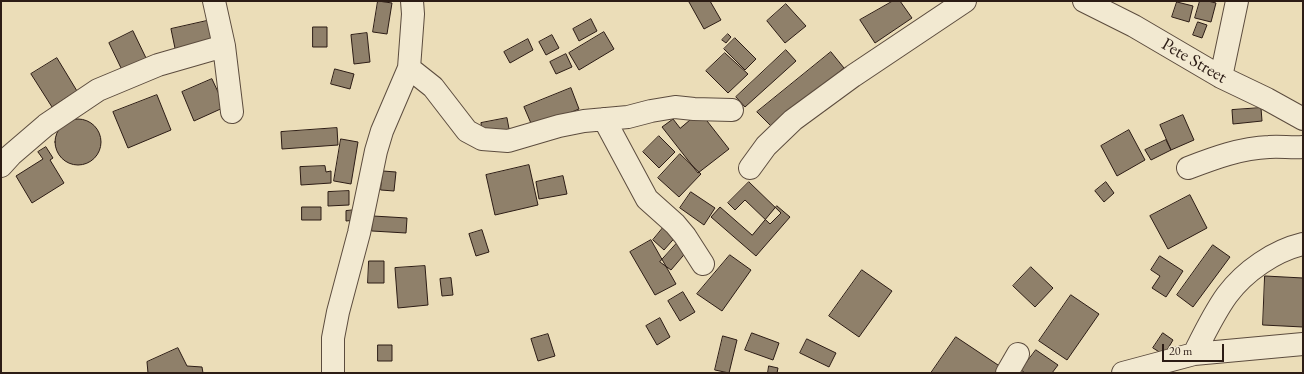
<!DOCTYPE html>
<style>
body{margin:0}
#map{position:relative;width:1304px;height:374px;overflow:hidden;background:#ebddb8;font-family:"EB Garamond",serif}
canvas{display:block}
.frame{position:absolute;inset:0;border:2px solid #2c1c15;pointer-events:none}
.scale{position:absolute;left:1162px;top:344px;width:62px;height:18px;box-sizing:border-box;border:2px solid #2c1c15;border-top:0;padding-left:5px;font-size:12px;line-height:14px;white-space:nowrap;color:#2c1c15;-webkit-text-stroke:3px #f2e9d1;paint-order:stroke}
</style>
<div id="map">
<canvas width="1304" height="374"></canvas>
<div class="frame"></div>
<div class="scale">20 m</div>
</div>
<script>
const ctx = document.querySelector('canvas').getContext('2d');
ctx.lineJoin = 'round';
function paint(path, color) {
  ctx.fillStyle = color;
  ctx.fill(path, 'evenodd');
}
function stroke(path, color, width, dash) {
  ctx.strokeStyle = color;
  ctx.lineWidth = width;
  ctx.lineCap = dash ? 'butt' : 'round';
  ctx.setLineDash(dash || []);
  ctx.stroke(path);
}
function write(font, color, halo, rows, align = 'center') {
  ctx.font = font + ' "EB Garamond",serif';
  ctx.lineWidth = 3;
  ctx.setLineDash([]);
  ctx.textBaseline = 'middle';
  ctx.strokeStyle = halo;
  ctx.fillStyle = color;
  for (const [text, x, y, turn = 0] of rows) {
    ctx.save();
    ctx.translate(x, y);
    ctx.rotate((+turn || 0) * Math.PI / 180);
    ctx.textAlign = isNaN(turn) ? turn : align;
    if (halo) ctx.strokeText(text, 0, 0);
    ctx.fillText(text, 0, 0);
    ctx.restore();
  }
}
const building = new Path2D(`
 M378 1 392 3 387 34 373 32Z
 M691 1H710L721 20 704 29 689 2Z
 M893 1H900L912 18 875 43 860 20Z
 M1200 1H1208L1216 3 1211 22 1195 18Z
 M1177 2 1193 6 1189 22 1172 17Z
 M786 4 806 26 785 43 767 21Z
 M591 19 597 31 579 41 573 29Z
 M211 20 216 43 176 53 171 29Z
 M1198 22 1207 25 1202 38 1193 35Z
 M313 27H327V47H313Z
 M133 31 146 58 122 70 109 43Z
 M604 32 614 49 579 70 569 53Z
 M367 33 370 62 354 64 351 35Z
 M728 34 731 37 726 43 722 40Z
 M552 35 559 48 546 55 539 42Z
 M735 38 756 59 745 70 724 49Z
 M528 39 533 50 510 63 504 52Z
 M786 50 796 61 745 107 736 97Z
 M831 52 844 68 772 127 757 112Z
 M725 53 748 74 728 93 706 71Z
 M566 54 572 67 556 74 550 62Z
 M57 58 77 91 52 107 31 74Z
 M335 69 354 74 350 89 331 84Z
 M212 79 225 107 194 121 182 92Z
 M571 88 579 109 533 128 524 107Z
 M157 95 171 130 128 148 113 112Z
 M1261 108 1262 121 1233 124 1232 110Z
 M700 112 729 149 698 173 662 127 673 119 680 128Z
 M1183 115 1194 140 1171 150 1160 125Z
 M507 118 510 134 483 139 481 123Z
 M55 142a23 23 0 1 1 46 0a23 23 0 1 1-46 0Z
 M337 128 338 145 282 149 281 132Z
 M1129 130 1145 160 1117 176 1101 146Z
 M659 136 675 152 659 168 643 152Z
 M341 139 358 142 351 184 334 181Z
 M1166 140 1171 150 1151 160 1145 150Z
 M46 147 53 158 50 160 64 183 32 203 16 176 43 159 38 152Z
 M680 154 701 174 679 197 658 178Z
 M529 165 538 205 495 215 486 175Z
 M325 166 326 172 331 171V183L301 185 300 167Z
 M383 171 396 172 394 191 381 190Z
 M563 176 567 194 539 199 536 182Z
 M749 182 781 213 770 224 745 200 735 210 728 203Z
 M1106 182 1114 193 1104 202 1095 191Z
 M349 191V205L328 206V192Z
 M691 192 715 208 704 225 680 208Z
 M1190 195 1207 228 1168 249 1150 216Z
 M777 206 790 217 756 256 711 217 720 207 752 235Z
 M302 207H321V220H302Z
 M356 210V220L346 221V211Z
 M373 216 407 218 406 233 372 231Z
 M667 223 679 233 664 250 653 240Z
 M482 230 489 252 476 256 469 234Z
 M651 240 676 284 655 295 630 252Z
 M678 242 688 250 671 270 660 262Z
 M1213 245 1230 257 1193 307 1177 295Z
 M730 255 751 270 722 311 697 294Z
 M1160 256 1183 271 1166 297 1152 288 1160 276 1151 270Z
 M369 261H384V283H368Z
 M425 266 428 305 398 308 395 268Z
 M1031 267 1053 288 1035 307 1013 286Z
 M862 270 892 291 859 337 829 316Z
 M1265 276 1303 278V327L1263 325Z
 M451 278 453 295 442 296 440 279Z
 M683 292 695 312 680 321 668 301Z
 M1071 295 1099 314 1067 360 1039 341Z
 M660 318 670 337 657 345 646 326Z
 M752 333 779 343 773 360 745 350Z
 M1163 333 1173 340 1164 355 1153 348Z
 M548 334 555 356 538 361 531 339Z
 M723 336 737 340 729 373 715 370Z
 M956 337 1001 367 998 373H931Z
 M807 339 836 353 829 367 800 353Z
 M378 345H392V361H378Z
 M178 348 187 366 202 367 203 373H148L147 362Z
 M1036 350 1058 365 1052 373H1025L1021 370Z
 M769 366 778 368 777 373H768Z`);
paint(building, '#8f806a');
stroke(building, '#2c1c15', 1);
const minor = new Path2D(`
 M214 1 224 46 232 112
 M1084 1 1134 26 1221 77 1267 99 1303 119
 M409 68 433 87 467 131 482 139 508 141 559 126 584 121 628 117 651 111 675 107 694 109 732 110
 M1221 77 1237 1
 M604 119 647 199 675 224 685 236 703 264
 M1 166 11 155 46 125 98 90 158 65 224 46
 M750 168 766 146 793 120 853 76 965 1
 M1188 168C1214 158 1241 148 1269 147 1280 146 1292 148 1303 147
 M1194 354C1204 334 1214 313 1227 295 1245 271 1274 251 1303 244
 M333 373V338L338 312 359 233 376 151 382 131 409 68 413 14 412 1
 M1007 373 1018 354
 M1123 373 1194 354 1303 344`);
stroke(minor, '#5c4c3e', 24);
stroke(minor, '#f2e9d1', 22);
write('18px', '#2c1c15', '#f2e9d1', [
 ["Pete Street",1194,61,30]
]);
</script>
